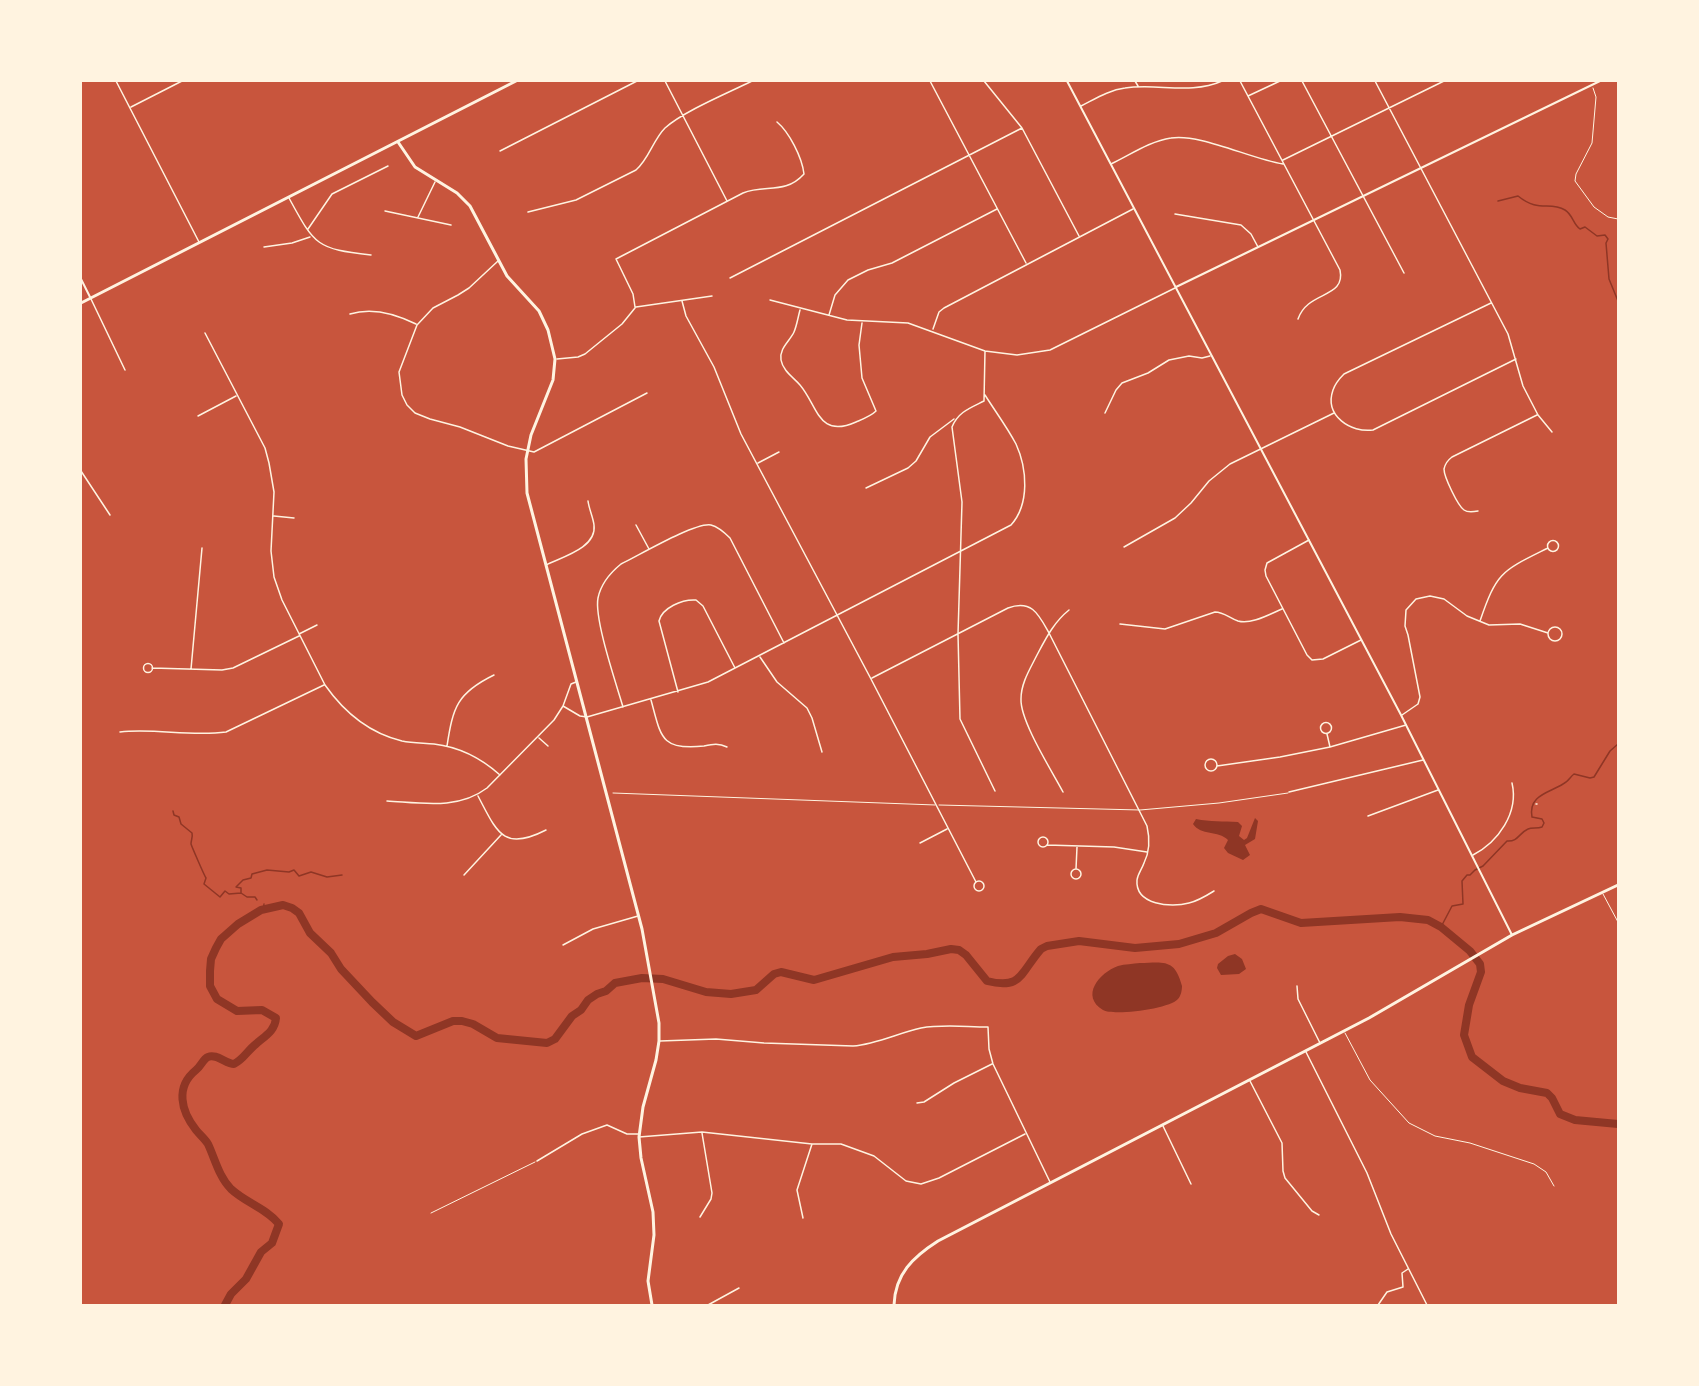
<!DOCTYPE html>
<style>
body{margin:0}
#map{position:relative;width:1699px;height:1386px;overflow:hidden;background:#c8553d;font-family:Jost,sans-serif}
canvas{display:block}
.frame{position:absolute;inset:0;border:82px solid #fff3e0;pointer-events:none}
</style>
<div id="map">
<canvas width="1699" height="1386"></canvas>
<div class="frame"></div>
</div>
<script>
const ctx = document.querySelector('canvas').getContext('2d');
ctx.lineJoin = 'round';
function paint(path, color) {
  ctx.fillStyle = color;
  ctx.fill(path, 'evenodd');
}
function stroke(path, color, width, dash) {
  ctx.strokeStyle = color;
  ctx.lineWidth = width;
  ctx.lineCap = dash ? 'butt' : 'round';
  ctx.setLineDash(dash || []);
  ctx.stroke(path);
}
paint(new Path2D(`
 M1255 818 1258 821 1255 839 1245 845 1250 855 1243 860 1228 853 1224 848 1228 840C1218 830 1201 836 1193 824L1196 819C1210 822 1223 821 1238 822L1242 826 1239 836 1244 840 1247 838Z
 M1235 954 1242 959 1246 969 1239 974 1221 975 1217 968 1218 964 1228 956Z
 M1140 963C1165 962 1175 959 1182 986 1182 990 1181 996 1178 999 1170 1009 1113 1016 1103 1010 1080 996 1099 973 1118 966 1125 964 1133 964 1140 963Z`), '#8f3625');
stroke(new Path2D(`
 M1498 201 1518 196C1539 213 1549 201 1565 210 1573 215 1573 224 1580 229L1585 227 1597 236 1605 235 1608 239 1606 243 1609 279 1618 301
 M173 811 174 815 179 817 181 824 192 833C193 837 191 840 191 844 192 847 204 875 206 878L204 884 220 897 225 891 229 894 241 893 247 897H255L257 900
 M241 893V888L236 887 243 880 251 878 252 874 267 870 289 872 294 870 299 876 311 872 327 877 342 875
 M263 910 264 904
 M1441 927 1452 906 1463 904 1462 881 1467 875H1470L1475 870 1483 866 1507 841C1518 842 1519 833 1528 829 1532 827 1537 829 1542 827L1544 823 1542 819 1532 817C1528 795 1549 793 1563 784 1568 782 1570 777 1574 774L1590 778 1594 777 1610 751 1618 744`), '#8f3625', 1.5);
stroke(new Path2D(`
 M225 1305 231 1294 246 1279 261 1252 272 1243 279 1224C266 1208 246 1203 231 1189 219 1177 215 1159 208 1144 205 1139 200 1135 196 1130 181 1111 175 1087 196 1070 201 1066 203 1059 208 1057 216 1053 226 1064 234 1064 244 1059 247 1051 256 1044 265 1036 275 1031 276 1018L262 1010 237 1011 217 999 210 986V971L211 959 216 948 221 939 238 924 261 910 283 905 292 908 299 913 310 933 331 953 341 969 372 1002 393 1022 416 1036 453 1021H462L473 1024 497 1038 547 1043 555 1039 572 1016 581 1010 588 1000 597 994 606 991 615 983 642 978 663 979 706 992 731 994 756 990 774 974 781 972 814 980 893 957 927 954 951 949 959 950 966 955 987 981C1022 990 1020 973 1041 949L1047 946 1079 941 1135 948 1179 944 1216 933 1251 913 1261 909 1301 923 1400 917 1428 920 1441 927 1470 951 1480 964 1481 972 1469 1005 1464 1035 1472 1057 1503 1081 1520 1088 1547 1093 1552 1098 1560 1114 1575 1120 1618 1124`), '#8f3625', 8);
stroke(new Path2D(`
 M1593 88 1596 97 1592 143 1576 174 1575 181 1594 207 1608 217 1618 219
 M613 793 935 805
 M939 805 1140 810 1219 803 1288 793
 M1603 894 1618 922
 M1345 1033 1370 1080 1409 1123 1435 1136 1470 1143 1534 1164 1546 1172 1554 1186
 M431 1213 535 1162`), '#fff3e0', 1);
stroke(new Path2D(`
 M116 81 199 242
 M665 81 727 201
 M930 81 1026 263
 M984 81 1022 128 1079 236
 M1135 81 1138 86
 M1240 81 1340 270C1346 299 1308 290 1298 319
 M1302 81 1404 273
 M1375 81 1508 334 1523 386 1538 415 1552 432
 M1248 96 1280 81
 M1081 106C1095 99 1109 90 1125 88 1157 83 1191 95 1222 81
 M131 107 182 81
 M500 151 637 81
 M1283 160 1444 81
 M1111 164C1130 155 1150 141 1171 138 1199 133 1251 159 1283 164
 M289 198C315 246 317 249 371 255
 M385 211 451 225
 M528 212 576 200 636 170C649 159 653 140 665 128 684 111 728 93 752 81
 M1175 214 1241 225 1251 234 1258 247
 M418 217 435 182
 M308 229 332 194 388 166
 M264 247 292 243 310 237
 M498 261 469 288 458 295 433 308 417 325 399 372 402 395 407 405 415 413 430 419 460 427 508 446 534 452 647 393
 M730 278 1022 128
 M91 299 125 370
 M770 300 847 320 908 323 985 351 1017 355 1050 350 1175 288
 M682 301 686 316 714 367 741 434 871 679 976 882
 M1491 303 1344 374C1340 378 1335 384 1333 390 1324 416 1351 433 1373 430L1516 359
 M635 307 633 294 616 259 743 193C765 184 785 195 804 174 802 157 789 132 777 122
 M636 307 712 296
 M800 310C798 317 797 325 794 332 790 341 779 348 781 360 783 371 793 377 800 385 818 406 818 439 856 422 863 419 871 416 876 411L862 378 859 345 862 323
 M350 314C372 307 396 314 416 324
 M829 315 835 295 848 280 868 270 892 263 997 209
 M933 329 939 312 944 308 1133 209
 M205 333 265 448 269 463 274 492 271 551 274 577 282 600 325 685C344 712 369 733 402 741 412 743 423 743 434 744 460 747 481 758 500 775
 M985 351 984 401C970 408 958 412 952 427L962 502 958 634 960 719 995 791
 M557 359 578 357 585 354 622 324 635 308
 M1105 413 1116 390 1122 383 1148 373 1169 360 1189 356 1202 358 1210 356
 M198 416 236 396
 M758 463 779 452
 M81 471 110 515
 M866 488 908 468 916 461 930 437 954 419
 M1478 511C1473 512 1468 513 1464 510 1458 506 1444 477 1444 469 1445 464 1448 460 1452 457L1537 415
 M274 516 294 518
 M636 525 649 549
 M1309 540 1267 563 1265 570 1266 576 1307 655 1312 660 1323 659 1361 640
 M1547.5 546a5.5 5.5 0 1 1 11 0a5.5 5.5 0 1 1-11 0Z
 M1124 547 1175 518 1191 503 1209 481 1230 464 1334 413
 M546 565C562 557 597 548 594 525 593 517 589 509 588 501
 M1480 621C1497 571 1502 571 1548 548
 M1120 624 1165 629 1215 612C1224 612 1229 618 1238 621 1251 625 1270 614 1282 609
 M1548 634a7 7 0 1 1 14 0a7 7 0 1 1-14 0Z
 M299 634 317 625
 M760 657 777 682 807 708 812 718 822 752
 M143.5 668a4.5 4.5 0 1 1 9 0a4.5 4.5 0 1 1-9 0Z
 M152 668 222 670 233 668 299 636
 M191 669 202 548
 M872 678 1008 608C1032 599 1039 615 1049 633L1147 826C1150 839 1150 851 1144 863 1142 869 1138 873 1137 880 1135 905 1171 908 1189 903 1198 901 1206 896 1214 891
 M678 692 659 621C662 608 682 599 696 600L703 606 735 668
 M651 700C661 736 660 751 704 746 713 744 719 743 727 747
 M563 706 580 716 587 717 708 682 1011 525C1030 504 1027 468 1016 444 1007 427 995 411 985 395
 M623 707C616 683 594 619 598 598 601 583 610 573 621 564 638 556 695 522 711 525 719 527 725 533 730 538L784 643
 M1402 715 1418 704 1420 697 1408 635 1405 626 1406 610 1416 599 1430 596 1444 599 1467 616 1489 625 1520 624 1548 633
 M1320.5 728a5.5 5.5 0 1 1 11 0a5.5 5.5 0 1 1-11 0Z
 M120 732C155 728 191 737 226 732L324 685
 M1327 734 1330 747
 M539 738 548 746
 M447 746C453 707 457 693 494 675
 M1205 765a6 6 0 1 1 12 0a6 6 0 1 1-12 0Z
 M1217 766 1280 757 1330 747 1406 725
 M1063 792C1052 771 1020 721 1021 699 1021 683 1030 669 1037 655 1046 638 1054 622 1069 610
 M1289 792 1423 760
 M478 796C497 832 503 852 546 830
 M387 801C422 803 458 810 487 788L554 720 563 706 571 684 576 682
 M1536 804H1537
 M1368 816 1438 790
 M1038 842a5 5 0 1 1 10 0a5 5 0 1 1-10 0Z
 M920 843 947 829
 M1047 845 1114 847 1147 852
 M1473 855C1498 842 1519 813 1512 783
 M1076 869 1077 847
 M1071 874a5 5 0 1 1 10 0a5 5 0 1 1-10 0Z
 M464 875 501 835
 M974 886a5 5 0 1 1 10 0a5 5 0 1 1-10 0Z
 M563 945 593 929 638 916
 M1297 986 1298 999 1320 1043
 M660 1041 716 1039 764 1043 853 1046C877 1044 898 1033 921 1028 943 1024 966 1027 988 1027L989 1049 993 1064 1050 1182
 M1306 1052 1367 1173 1391 1234 1427 1305
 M1250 1081 1282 1143 1283 1171 1285 1178 1312 1211 1319 1215
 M917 1103 924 1102 954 1083 992 1064
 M1163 1126 1191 1184
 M639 1137 702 1132 812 1144H841L874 1156 906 1181 921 1184 939 1178 1025 1134
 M537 1161 582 1134 607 1125 627 1134H639
 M700 1217 711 1199 712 1193 702 1133
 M803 1218 797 1190 812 1144
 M708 1305 739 1288
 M1378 1305 1387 1292 1403 1287 1402 1273 1408 1269`), '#fff3e0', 1.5);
stroke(new Path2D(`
 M1067 81 1401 715 1512 935
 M81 279 90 297
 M1176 287 1600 81`), '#fff3e0', 2);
stroke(new Path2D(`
 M398 142 415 167 457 193 470 206 507 276 539 311 548 330 555 359 553 380 531 435 526 459 527 493 642 929 659 1023V1041L656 1060 643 1107 639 1137 641 1158 653 1212 654 1235 648 1281 652 1305
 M894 1305C895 1274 913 1257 938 1241L1369 1018 1512 935 1618 885`), '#fff3e0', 3);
stroke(new Path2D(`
 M81 303 516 81`), '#fff3e0', 3);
</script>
